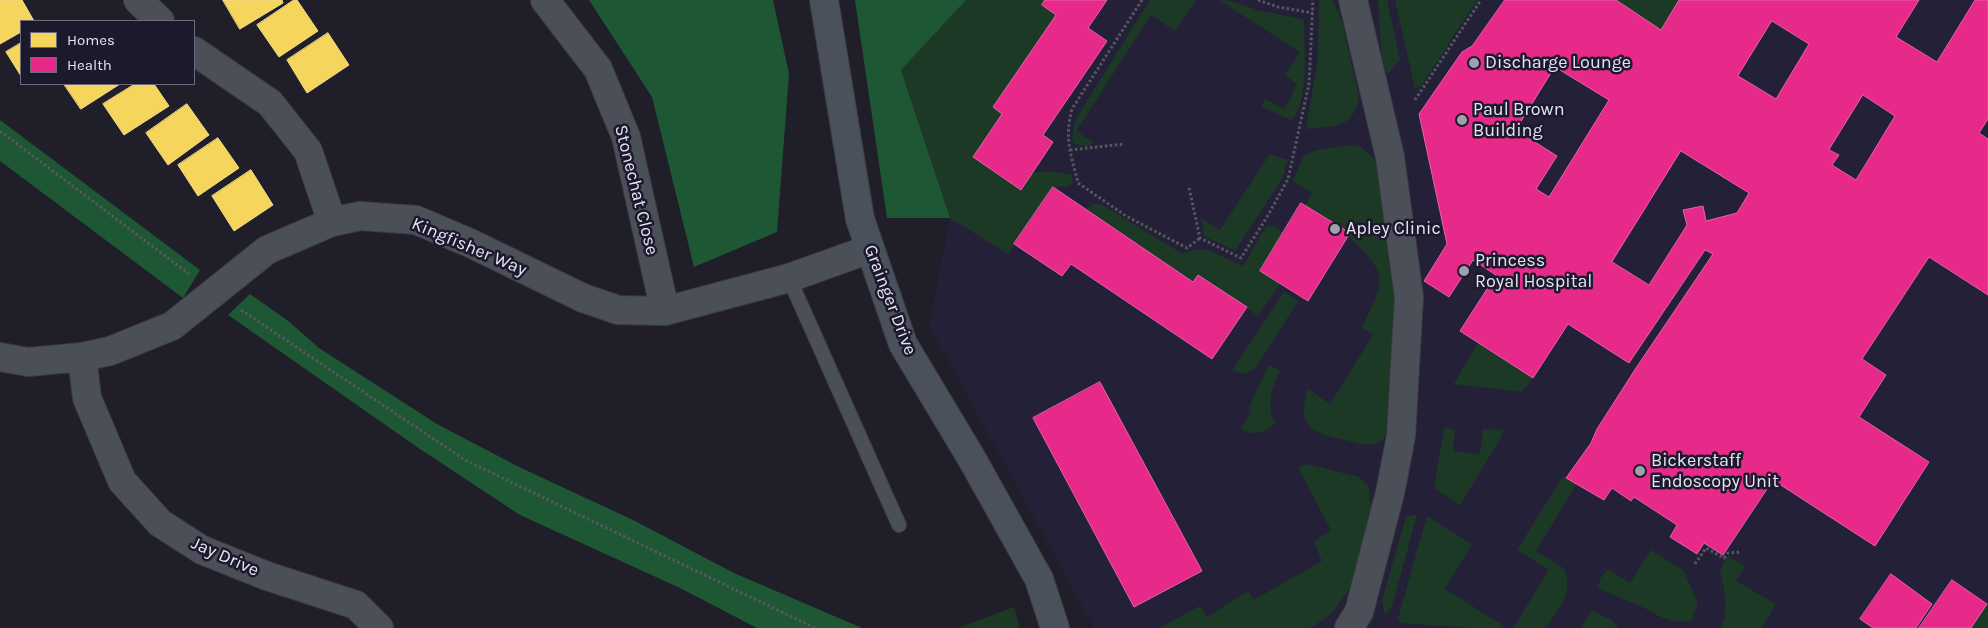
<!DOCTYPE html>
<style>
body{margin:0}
#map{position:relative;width:1988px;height:628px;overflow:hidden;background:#201e29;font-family:Karla,sans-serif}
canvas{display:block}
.legend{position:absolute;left:20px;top:20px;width:175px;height:65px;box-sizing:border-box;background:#1d192d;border:1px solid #6d6a7c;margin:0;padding:6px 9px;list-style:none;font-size:15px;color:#e5e4f2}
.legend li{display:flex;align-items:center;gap:10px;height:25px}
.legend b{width:25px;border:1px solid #6d6a7c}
</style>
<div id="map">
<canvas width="1988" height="628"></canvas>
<ul class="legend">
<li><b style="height:14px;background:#f6d55c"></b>Homes</li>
<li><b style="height:14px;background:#e7298a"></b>Health</li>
</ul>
</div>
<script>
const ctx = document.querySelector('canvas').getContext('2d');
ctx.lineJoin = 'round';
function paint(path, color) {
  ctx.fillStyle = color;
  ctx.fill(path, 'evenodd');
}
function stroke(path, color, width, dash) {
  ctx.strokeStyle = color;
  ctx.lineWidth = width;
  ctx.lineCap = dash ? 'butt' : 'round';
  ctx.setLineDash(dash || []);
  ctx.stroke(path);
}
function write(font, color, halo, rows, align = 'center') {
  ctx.font = font + ' Karla,sans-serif';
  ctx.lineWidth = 5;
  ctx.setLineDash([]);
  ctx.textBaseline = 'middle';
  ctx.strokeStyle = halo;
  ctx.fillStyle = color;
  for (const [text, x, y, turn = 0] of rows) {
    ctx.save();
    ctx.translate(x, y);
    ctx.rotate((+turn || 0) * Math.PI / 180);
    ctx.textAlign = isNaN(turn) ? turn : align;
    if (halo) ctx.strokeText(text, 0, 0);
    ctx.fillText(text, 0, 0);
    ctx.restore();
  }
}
paint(new Path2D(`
 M966 0H1988V628H1094L929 325 950 218 901 70Z`), '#242038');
paint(new Path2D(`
 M966 0H1045L1042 5 1056 15 993 107 1002 114 1032 173C1046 170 1059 172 1072 175V182L1069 186 1053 187 1008 254 950 218 901 70Z
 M1150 0H1196L1175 31 1151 15 1076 131 1094 143 1087 146 1074 144 1072 137 1076 119Z
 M1219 0C1235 0 1246 7 1261 11 1275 14 1290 16 1304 20 1304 43 1310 104 1291 120L1262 107 1264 99 1285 109 1297 84 1285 75 1300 52Z
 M1319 0H1333L1342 22 1359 97 1355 111 1348 120 1336 126 1306 129 1318 58Z
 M1378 0H1387L1400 60 1387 74 1382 60Z
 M1395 0H1477L1421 86 1415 88Z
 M1616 0H1679L1661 30Z
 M1348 145 1361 147 1377 162 1388 218 1400 293 1393 428C1388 433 1383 441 1376 443 1367 447 1355 442 1345 440 1312 433 1296 427 1308 389L1330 404 1373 335 1362 327C1387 279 1388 273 1348 236L1350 233 1305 206 1312 193 1293 181 1304 155 1318 150Z
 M1270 154 1288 160 1282 179 1235 251 1204 236 1201 218 1220 230Z
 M1093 204H1101L1181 253 1198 249 1211 251 1243 266 1266 226H1274L1283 233 1260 271 1280 284 1258 316 1199 275 1193 282 1087 209Z
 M1284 292 1298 301 1259 363C1252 373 1245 376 1232 370Z
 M1478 342 1533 378 1522 392 1454 384Z
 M1269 365 1280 371C1272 384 1266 409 1275 422 1267 434 1253 436 1241 429L1251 411 1249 407Z
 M1444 428 1455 429 1453 451 1480 454 1483 429 1503 430 1502 436 1460 505 1434 488Z
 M1306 464 1359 477 1369 486V502L1377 505 1353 585 1331 614 1311 628H1159L1200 606 1207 617 1248 591 1254 600 1322 561 1314 542 1331 530 1298 467Z
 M1563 476 1576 485 1536 551 1565 569C1573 596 1560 606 1546 628H1513L1549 570 1517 550Z
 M1417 514 1392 607 1385 614 1382 600 1406 517Z
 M1427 516 1472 544 1445 589 1507 628H1469L1401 623 1398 619Z
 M1651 550 1684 571 1698 604 1691 621C1666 623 1663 617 1642 607 1627 600 1612 595 1598 588L1600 579 1608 569 1630 583Z
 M1728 556 1745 566 1736 581 1776 604 1762 628H1720C1731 613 1723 586 1720 569Z
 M1988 603V628H1971L1987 604Z
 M1014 607 1020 628H958Z
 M1592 610 1613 621 1619 628H1581Z`), '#1c3926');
paint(new Path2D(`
 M589 0H773L789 74 777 232 694 267 652 97Z
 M855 0H966L901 70 950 218H887Z
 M0 120 200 270 183 298 0 161Z
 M250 294 287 320 319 348 437 424 519 467 633 520 734 573 862 628H757L680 588 520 515 420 449 228 315Z`), '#1e5733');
const homes = new Path2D(`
 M0 0H22L34 21H21V32L0 44Z
 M223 0H282L283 3 240 29Z
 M294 0H297L318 31 279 57 257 25Z
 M328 33 349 65 307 93 287 60Z
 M21 43V76L6 52Z
 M64 84H120L81 109Z
 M135 84H154L169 106 124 135 103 104Z
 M187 104 209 135 168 165 146 133Z
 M218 138 239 168 198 196 178 165Z
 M251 170 273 205 234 231 212 196Z`);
paint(homes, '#f6d55c');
stroke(homes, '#f1da89', 1);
const health = new Path2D(`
 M1045 0H1107L1088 28 1107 41 1043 135 1053 142 1021 190 973 157 1002 114 993 107 1056 15 1042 5Z
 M1505 0H1616L1661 30 1679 0H1919L1896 37 1937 62 1975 0H1988V119L1979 133 1988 139V295L1929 257 1862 359 1886 375 1859 417 1929 462 1875 546 1773 480 1723 555 1704 543 1697 554 1670 537 1677 525 1634 497 1631 501 1612 488 1604 500 1566 478 1591 443 1597 429 1636 368 1713 254 1705 250 1629 363 1568 324 1533 378 1460 331 1496 275 1473 260 1449 297 1424 281 1447 244 1419 114 1462 52 1472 46ZM1772 21 1809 44 1776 99 1738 76ZM1555 67 1609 100 1549 197 1536 189 1557 156 1516 130ZM1863 95 1895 116 1856 180 1832 165 1839 155 1829 150ZM1681 151 1749 193 1737 213 1706 221 1703 206 1683 210 1687 225 1649 285 1612 262Z
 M1053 187 1193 282 1198 275 1247 307 1212 359 1071 264 1062 276 1014 244Z
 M1301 203 1350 233 1308 301 1260 271Z
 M1100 382 1202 571 1134 607 1033 418Z
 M1891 574 1932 604 1916 628H1873L1860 619Z
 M1952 580 1987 604 1971 628H1919Z`);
paint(health, '#e7298a');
stroke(health, '#e661a9', 1);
const lane = new Path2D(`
 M789 278 899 525`);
const street = new Path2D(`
 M138 0 160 21
 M545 0 598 69 626 137 665 311
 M194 51 270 103 308 151 332 222
 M0 357 28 362 82 357 110 351 172 326 267 250 332 222 360 216 416 220 470 243 583 298 618 310 665 311 789 278 870 249
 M82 357 87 398 122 481 160 523 202 550 267 576 356 605 379 628
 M1349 628 1359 612 1390 493 1401 436 1409 297 1390 157 1353 0`);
const secondary = new Path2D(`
 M824 0 860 219 903 344 972 459 1039 579 1055 628`);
stroke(lane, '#3c3b44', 16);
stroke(street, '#3c3b44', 30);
stroke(secondary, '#3c3b44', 30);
stroke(new Path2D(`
 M1142 0 1072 109C1064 139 1071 154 1078 183L1126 216 1187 248 1200 238
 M1258 0 1278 7 1313 13
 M1415 100 1481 0
 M0 131 189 274
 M1070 150 1124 144
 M1189 188 1200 238 1241 258 1267 217 1288 179 1309 84 1313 0
 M241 310 465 460 815 628
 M1695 564 1706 548 1724 558 1728 553 1741 552`), '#56585f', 3, [2.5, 2.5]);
stroke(lane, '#4b5058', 14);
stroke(street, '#4b5058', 28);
stroke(secondary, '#4a515b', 28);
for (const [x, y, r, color] of [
 [1474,63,6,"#a09fac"],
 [1462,120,6,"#a09fac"],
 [1335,229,6,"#a09fac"],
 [1464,271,6,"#a09fac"],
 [1640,471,6,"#a09fac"]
]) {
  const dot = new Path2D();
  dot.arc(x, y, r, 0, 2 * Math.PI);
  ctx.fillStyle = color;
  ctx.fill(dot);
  stroke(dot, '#1d192d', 2);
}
write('18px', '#e5e4f2', '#1d192d', [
 ["Discharge Lounge",1485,63],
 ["Paul Brown",1473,110],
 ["Building",1473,131],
 ["Apley Clinic",1346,229],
 ["Princess",1475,261],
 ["Royal Hospital",1475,282],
 ["Bickerstaff",1651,461],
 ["Endoscopy Unit",1651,482]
], 'left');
write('18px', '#e5e4f2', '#1d192d', [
 ["Stonechat Close",636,190,76],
 ["Kingfisher Way",469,247,23],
 ["Grainger Drive",890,300,69],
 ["Jay Drive",225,557,24]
]);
</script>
